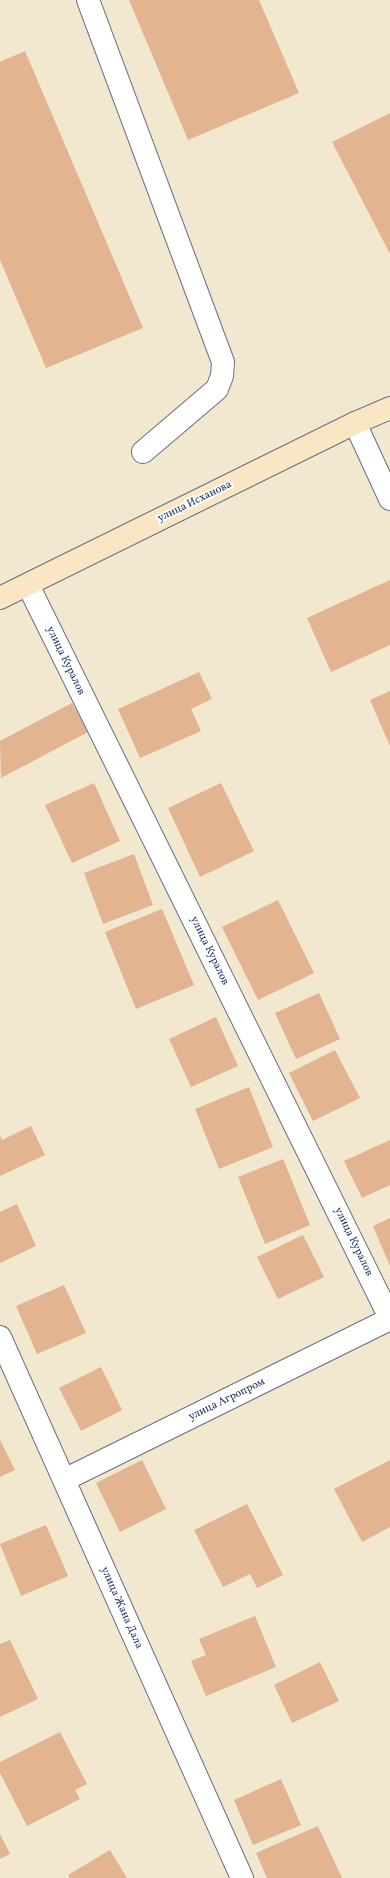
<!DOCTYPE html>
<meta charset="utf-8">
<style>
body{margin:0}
canvas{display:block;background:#f1e8cf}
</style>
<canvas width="390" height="1878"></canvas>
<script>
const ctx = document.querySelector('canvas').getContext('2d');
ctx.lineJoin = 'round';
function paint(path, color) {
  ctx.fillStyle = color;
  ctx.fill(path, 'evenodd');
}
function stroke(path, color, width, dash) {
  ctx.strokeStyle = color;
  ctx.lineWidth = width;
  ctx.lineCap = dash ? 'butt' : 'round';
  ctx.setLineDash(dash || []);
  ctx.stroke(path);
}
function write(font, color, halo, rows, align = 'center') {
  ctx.font = font + ' Vollkorn,serif';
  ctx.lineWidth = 4;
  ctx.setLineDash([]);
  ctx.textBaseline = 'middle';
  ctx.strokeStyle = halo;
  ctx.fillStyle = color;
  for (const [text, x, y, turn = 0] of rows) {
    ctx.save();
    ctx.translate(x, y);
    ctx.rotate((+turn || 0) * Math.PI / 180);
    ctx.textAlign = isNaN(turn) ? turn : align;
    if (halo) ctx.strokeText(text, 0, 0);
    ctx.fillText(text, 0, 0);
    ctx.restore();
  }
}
paint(new Path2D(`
 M129 0H259L299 93 188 140Z
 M25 51 143 328 46 368 0 260V62Z
 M390 113V254L332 142Z
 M390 580V645L331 672 307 618Z
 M199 672 212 699 191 709 201 731 140 758 118 709Z
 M390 691V746L370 700Z
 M72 703 88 732 1 778 0 741Z
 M94 783 120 841 72 863 45 805Z
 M221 783 254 851 200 877 168 808Z
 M134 854 153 905 103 924 84 873Z
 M278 900 314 973 258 1000 222 927Z
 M162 909 194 985 136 1009 105 932Z
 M319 993 340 1039 296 1059 275 1013Z
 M216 1017 238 1066 191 1087 169 1039Z
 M335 1050 360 1098 313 1121 289 1073Z
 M249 1087 273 1147 219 1169 195 1109Z
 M31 1126 45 1155 0 1176V1136L2 1140Z
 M390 1140V1185L362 1198 344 1161Z
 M283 1159 310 1225 265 1244 238 1177Z
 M17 1204 36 1246 0 1263V1212Z
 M390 1218V1266L373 1226Z
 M303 1235 324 1277 278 1299 257 1257Z
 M64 1285 86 1333 37 1354 16 1306Z
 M101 1367 122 1410 81 1431 59 1388Z
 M0 1440 15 1470 0 1477Z
 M142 1460 166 1509 120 1532 96 1483Z
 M390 1460V1527L362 1542 334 1489Z
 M247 1504 283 1575 257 1588 250 1574 223 1587 194 1530Z
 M46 1525 68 1576 21 1596 0 1544Z
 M255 1616 276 1667 206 1696 191 1661 206 1655 199 1639Z
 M10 1640 38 1699 0 1717V1644Z
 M320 1662 339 1701 292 1723 274 1685Z
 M60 1732 87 1784 75 1790 80 1799 27 1826 0 1773V1762Z
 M281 1779 301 1825 253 1845 234 1800Z
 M318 1826 342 1878H267L256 1853Z
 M0 1834 10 1854 0 1859Z
 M110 1850 127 1878H70L68 1875Z`), '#e2b48f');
const street = new Path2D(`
 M88 0 223 362 222 376 217 389 143 452
 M355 423 390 499
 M28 585 390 1318
 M0 1337 242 1878
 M64 1480 390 1319`);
const secondary = new Path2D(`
 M0 598 355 423 390 408`);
stroke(street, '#667086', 24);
stroke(secondary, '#667086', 24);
stroke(street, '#fff', 22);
stroke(secondary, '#fbe6c4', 22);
write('11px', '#1b2f5e', '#fff', [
 ["улица Исханова",195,502,-26],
 ["улица Куралов",65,661,64],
 ["улица Куралов",209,951,64],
 ["улица Куралов",353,1242,64],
 ["улица Агропром",227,1400,-26],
 ["улица Жана Дала",121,1608,66]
]);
</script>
